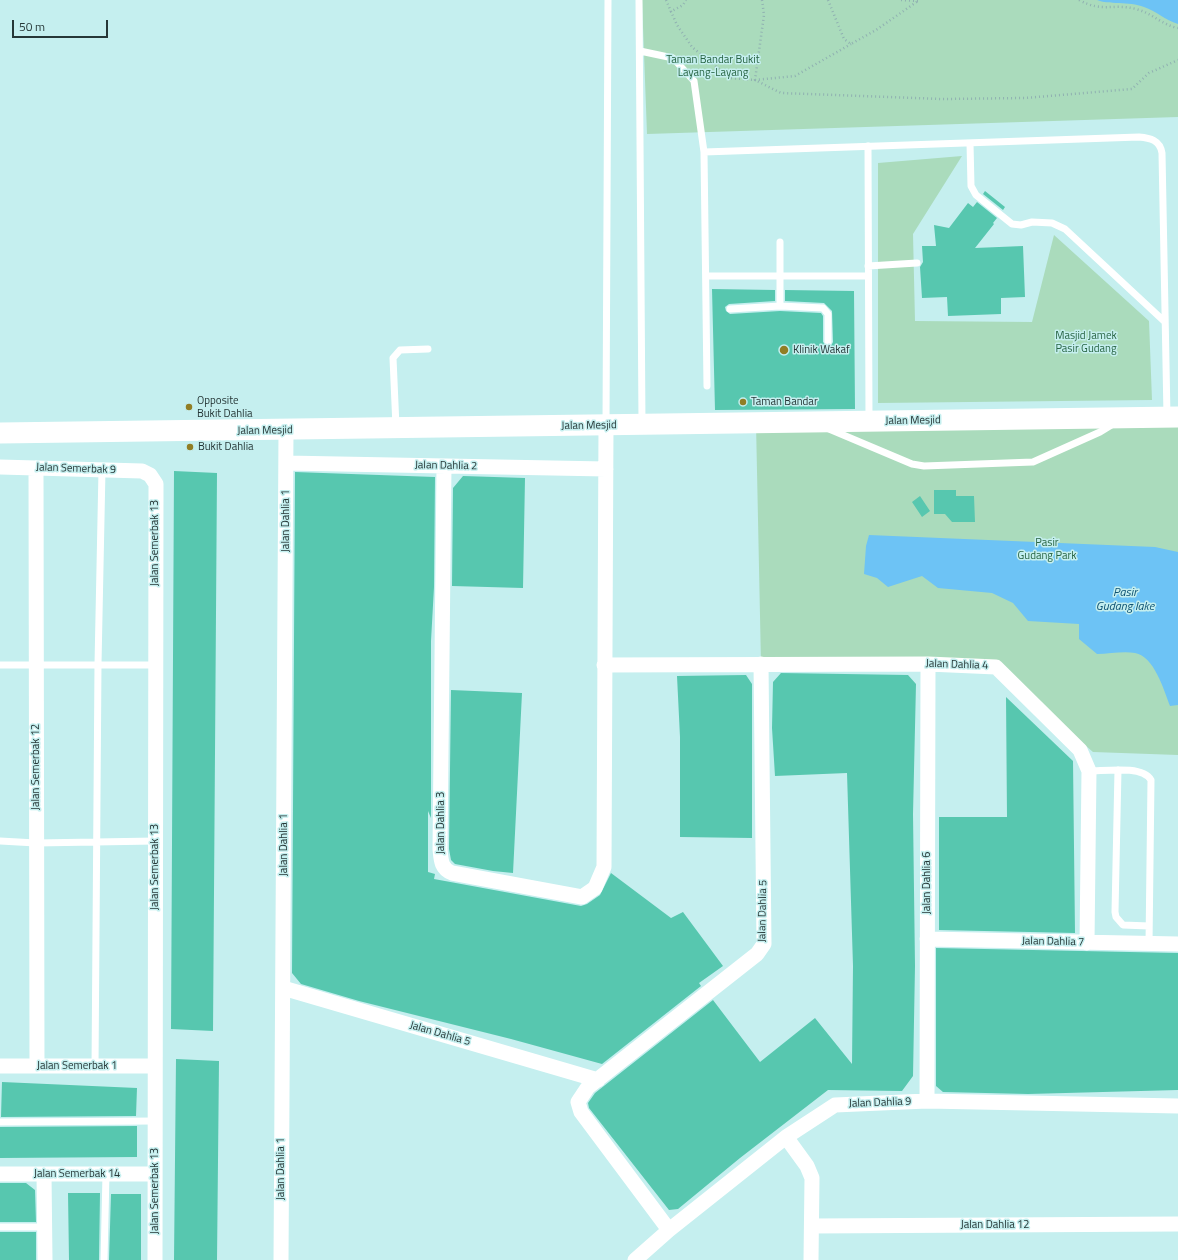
<!DOCTYPE html>
<style>
body{margin:0}
#map{position:relative;width:1178px;height:1260px;overflow:hidden;background:#c5efef;font-family:"Titillium Web",sans-serif}
canvas{display:block}
.scale{position:absolute;left:12px;top:20px;width:96px;height:18px;box-sizing:border-box;border:2px solid #263737;border-top:0;padding-left:5px;font-size:12px;line-height:14px;white-space:nowrap;color:#263737;-webkit-text-stroke:3px #c5efef;paint-order:stroke}
</style>
<div id="map">
<canvas width="1178" height="1260"></canvas>
<div class="scale">50 m</div>
</div>
<script>
const ctx = document.querySelector('canvas').getContext('2d');
ctx.lineJoin = 'round';
function paint(path, color) {
  ctx.fillStyle = color;
  ctx.fill(path, 'evenodd');
}
function stroke(path, color, width, dash) {
  ctx.strokeStyle = color;
  ctx.lineWidth = width;
  ctx.lineCap = dash ? 'butt' : 'round';
  ctx.setLineDash(dash || []);
  ctx.stroke(path);
}
function write(font, color, halo, rows, align = 'center') {
  ctx.font = font + ' "Titillium Web",sans-serif';
  ctx.lineWidth = 3;
  ctx.setLineDash([]);
  ctx.textBaseline = 'middle';
  ctx.strokeStyle = halo;
  ctx.fillStyle = color;
  for (const [text, x, y, turn = 0] of rows) {
    ctx.save();
    ctx.translate(x, y);
    ctx.rotate((+turn || 0) * Math.PI / 180);
    ctx.textAlign = isNaN(turn) ? turn : align;
    if (halo) ctx.strokeText(text, 0, 0);
    ctx.fillText(text, 0, 0);
    ctx.restore();
  }
}
paint(new Path2D(`
 M642 0H1178V117L647 134Z
 M962 156 913 234 915 321 1032 322 1054 235 1149 321 1152 400 878 403V163Z
 M1178 417V755L1093 752 998 670 761 664 756 423Z`), '#aadbbc');
paint(new Path2D(`
 M1097 0H1178V24C1165 20 1156 11 1144 7 1129 1 1108 5 1097 0Z
 M869 535 1155 547 1178 552V705L1170 706C1164 690 1154 656 1135 653 1123 651 1109 654 1097 654L1079 639V624L1028 621 1013 603 992 593 938 588 922 576 888 587 877 578 864 574 866 546Z`), '#6dc3f5');
paint(new Path2D(`
 M985 191 1005 207 1003 210 983 194Z
 M977 202 997 218 993 223 994 224 975 248 1023 246 1025 297 1001 298V314L948 316 947 297 922 298 920 267 923 262 922 246H936L934 225 949 228 968 203 973 207Z
 M712 289 775 290V301L729 304 725 307 726 311 730 314 780 311 821 313 823 316V342L828 347 831 346 833 342 832 311 824 303 785 301V290L854 291 855 409 715 410Z
 M174 471 217 473 213 1031 171 1029Z
 M295 472 435 477 434 587 431 641V818L428 811V872L435 874 434 879 581 906 587 904 600 895 611 873 671 918 683 912 723 966 699 983 701 986 602 1064 511 1039 359 1001 301 984 292 973Z
 M463 476 525 478 523 588 452 586 453 488Z
 M934 490H956V496H974L975 522H952L945 514H934Z
 M920 496 930 511 922 517 912 502Z
 M781 673 908 675 916 684 913 814 915 966 913 1076 902 1091 828 1090 740 1158 678 1209 669 1210 589 1108 588 1103 595 1093 713 1000 760 1062 815 1018 852 1064 853 966 847 773 775 776 772 728 773 682Z
 M746 675 752 684V838L680 837V737L677 676Z
 M451 690 522 693 513 873 493 871 455 864 451 860 449 849Z
 M1006 697 1073 761 1075 933 939 930V817H1007Z
 M936 948 1178 953V1090L1028 1094 943 1092 936 1086Z
 M176 1059 219 1061 217 1260H174Z
 M2 1082 137 1088 136 1116 1 1117Z
 M137 1126V1157L0 1158V1127Z
 M0 1183H26L35 1190 36 1222H0Z
 M68 1193H100L99 1260H69Z
 M111 1194H141V1260H109Z
 M0 1232H36V1260H0Z`), '#57c7af');
stroke(new Path2D(`
 M666 0 677 25 692 47 730 78 755 80 795 76 851 44
 M762 0 764 15 755 80 781 93 942 99 1025 98 1132 89 1149 73 1178 60
 M828 0 844 39 851 44 876 30 918 1
 M901 0 918 1 920 0
 M1079 0C1103 13 1113 3 1136 9 1152 13 1162 25 1178 28
 M670 12 683 5 686 0`), '#90b1b1', 2.5, [1, 3]);
stroke(new Path2D(`
 M639 0 642 422
 M640 51 673 58 694 81 704 152 707 386
 M970 143 971 186 976 195 1012 224 1021 225 1032 222 1052 223 1065 229 1165 322
 M868 146 869 420
 M704 152 1139 137C1150 138 1160 140 1162 153L1167 416
 M868 266 917 263
 M706 276H868
 M780 306V242
 M730 309 780 306 823 308 828 314V342
 M606 423 608 0
 M396 427 393 358 400 350 428 349
 M829 429 912 464 924 466 1033 462 1100 432 1113 424
 M0 665H155
 M1118 770 1115 912 1116 917 1123 925 1149 926
 M1089 771C1105 771 1142 765 1151 780L1149 944
 M0 841 36 843 155 841
 M95 1067 98 664 102 470
 M0 1122 155 1121
 M0 1227H44
 M104 1260 106 1174`), '#fff', 7);
stroke(new Path2D(`
 M286 463 606 469
 M444 466 440 849C441 860 441 869 452 873L582 897 595 888 604 867 606 425
 M0 467 142 471 150 475 156 484 155 1260
 M36 468 37 1066
 M604 665 928 664 996 667 1080 750 1089 771 1087 943
 M927 939 1178 944
 M283 988 598 1080
 M0 1066H155
 M927 1101 928 664
 M786 1137 807 1166 812 1178 811 1260
 M0 1174H155
 M44 1174 45 1260
 M812 1226 1178 1224
 M669 1230 581 1112 578 1102 588 1087 757 954 764 944 761 664
 M281 1260 286 430
 M635 1260 669 1230 786 1137 835 1105 927 1101 1178 1106`), '#fff', 15);
stroke(new Path2D(`
 M0 433 1178 417`), '#fff', 21);
for (const [x, y, r, color] of [
 [784,350,5,"#917e25"],
 [743,402,4,"#917e25"],
 [189,407,4,"#917e25"],
 [190,447,4,"#917e25"]
]) {
  const dot = new Path2D();
  dot.arc(x, y, r, 0, 2 * Math.PI);
  ctx.fillStyle = color;
  ctx.fill(dot);
  stroke(dot, '#c5efef', 1.5);
}
write('11px', '#276443', '#c5efef', [
 ["Taman Bandar Bukit",713,60],
 ["Layang-Layang",713,73],
 ["Masjid Jamek",1086,336],
 ["Pasir Gudang",1086,349],
 ["Pasir",1047,543],
 ["Gudang Park",1047,556]
]);
write('11px', '#263737', '#c5efef', [
 ["Klinik Wakaf",793,350],
 ["Opposite",197,401],
 ["Bukit Dahlia",197,414],
 ["Taman Bandar",751,402],
 ["Bukit Dahlia",198,447]
], 'left');
write('11px', '#263737', '#c5efef', [
 ["Jalan Mesjid",913,421,-1],
 ["Jalan Mesjid",589,426,-1],
 ["Jalan Mesjid",265,431,-1],
 ["Jalan Dahlia 2",446,466,1],
 ["Jalan Semerbak 9",76,469,2],
 ["Jalan Dahlia 1",286,521,-90],
 ["Jalan Semerbak 13",155,543,-90],
 ["Jalan Dahlia 4",957,665,2],
 ["Jalan Semerbak 12",36,767,-90],
 ["Jalan Dahlia 3",441,823,-90],
 ["Jalan Dahlia 1",284,845,-90],
 ["Jalan Semerbak 13",155,867,-90],
 ["Jalan Dahlia 6",927,883,-90],
 ["Jalan Dahlia 5",763,911,-89],
 ["Jalan Dahlia 7",1053,942,1],
 ["Jalan Dahlia 5",440,1034,16],
 ["Jalan Semerbak 1",77,1066],
 ["Jalan Dahlia 9",880,1103,-2],
 ["Jalan Dahlia 1",281,1169,-90],
 ["Jalan Semerbak 14",77,1174],
 ["Jalan Semerbak 13",155,1191,-90],
 ["Jalan Dahlia 12",995,1225]
]);
write('italic 12px', '#0c5172', '#c5efef', [
 ["Pasir",1125,593],
 ["Gudang lake",1125,607]
]);
</script>
